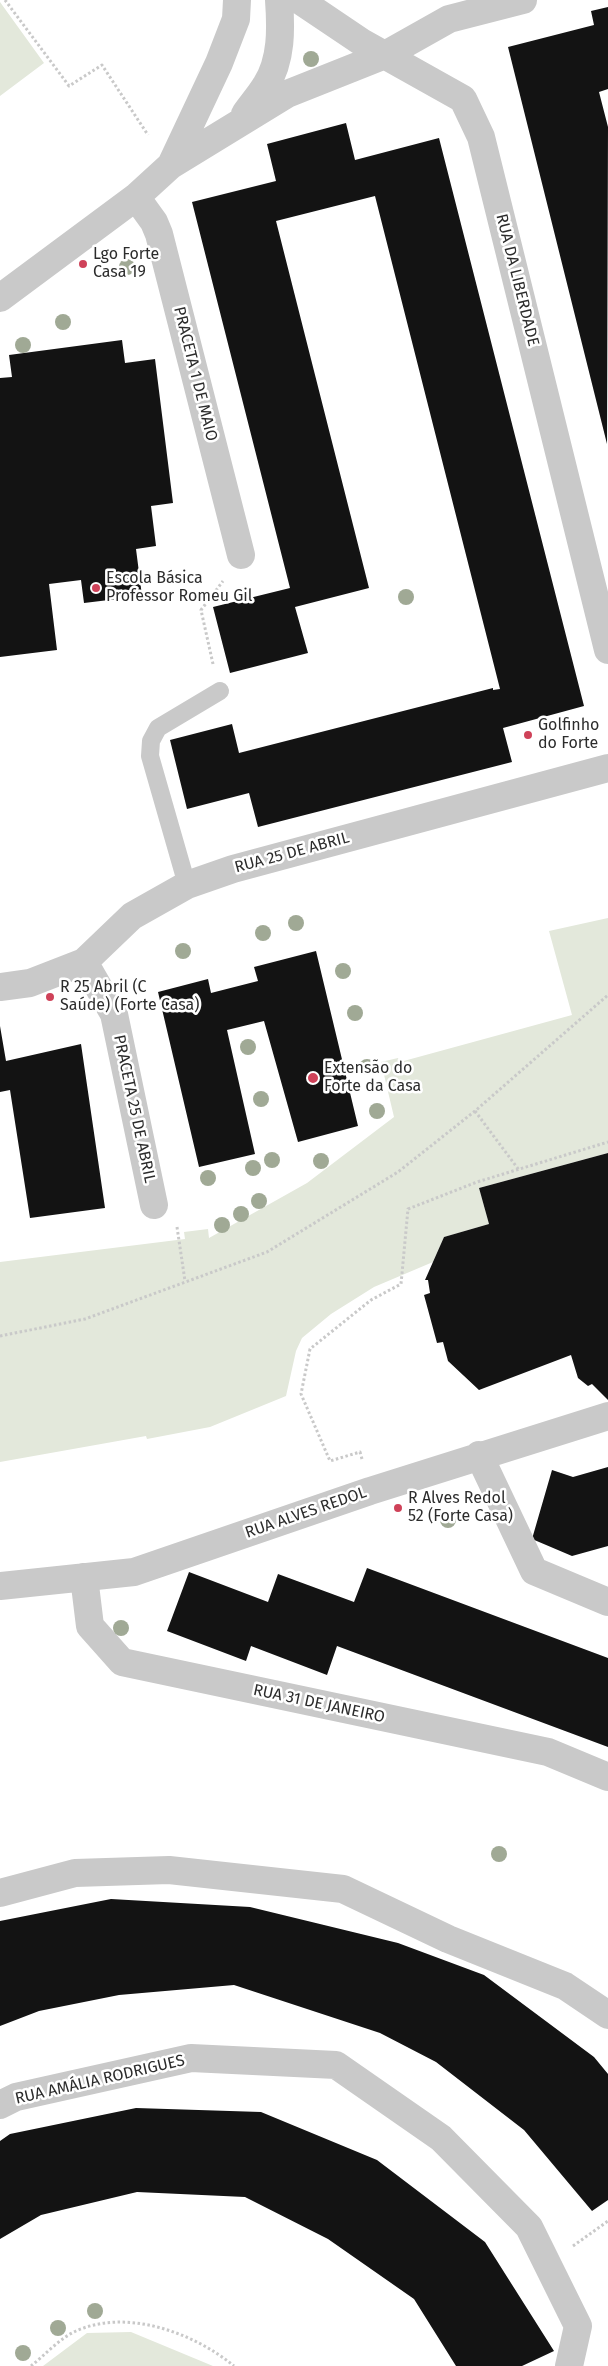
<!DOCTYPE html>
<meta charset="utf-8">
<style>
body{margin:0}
canvas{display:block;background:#fff}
</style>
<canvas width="608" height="2366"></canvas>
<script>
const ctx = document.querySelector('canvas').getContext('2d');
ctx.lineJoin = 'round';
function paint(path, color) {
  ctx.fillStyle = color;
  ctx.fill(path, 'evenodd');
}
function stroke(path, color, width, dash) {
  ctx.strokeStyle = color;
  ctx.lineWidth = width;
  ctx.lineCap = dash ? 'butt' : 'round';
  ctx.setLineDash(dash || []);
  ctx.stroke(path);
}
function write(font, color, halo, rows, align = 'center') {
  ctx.font = font + ' "Fira Sans",sans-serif';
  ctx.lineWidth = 5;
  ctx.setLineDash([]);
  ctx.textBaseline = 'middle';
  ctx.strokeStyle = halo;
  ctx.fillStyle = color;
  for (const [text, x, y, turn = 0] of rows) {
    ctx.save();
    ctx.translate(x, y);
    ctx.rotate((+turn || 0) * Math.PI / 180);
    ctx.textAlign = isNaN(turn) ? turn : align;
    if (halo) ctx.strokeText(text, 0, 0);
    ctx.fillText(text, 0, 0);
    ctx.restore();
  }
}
paint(new Path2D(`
 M0 2 44 63 0 96Z
 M608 918V1153L479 1188 489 1224 444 1237 433 1262 374 1287 331 1314 302 1338 296 1351 286 1396 210 1427 147 1439 146 1436 0 1462V1262L185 1239 184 1232 208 1229 209 1238 307 1183 394 1117 381 1062 398 1058 400 1062 572 1015 549 931Z
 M131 2332 213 2366H43L87 2333Z`), '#e3e8db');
paint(new Path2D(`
 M608 7V89L599 92 608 127 607 444 508 47 594 25 591 11Z
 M346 123 355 160 439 138 584 706 503 728 512 762 258 827 249 793 187 809 170 740 232 724 239 753 493 688V690L500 689 375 196 276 221 369 588 295 607 308 653 230 673 213 607 290 588 192 202 276 181 267 144Z
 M122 340 125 363 155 359 173 503 151 506 156 546 136 549 142 596 84 603 81 580 49 584 57 650 0 657V378L12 377 9 355Z
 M316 951 358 1126 298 1142 264 1021 227 1030 255 1154 199 1167 158 992 208 979 211 993 258 981 254 967Z
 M0 1026 6 1061 81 1044 105 1208 30 1218 10 1090 0 1092Z
 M608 1153V1400L592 1384 588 1386 578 1378 571 1355 479 1390 448 1361 443 1342 437 1343 424 1295 430 1293 428 1280H425L444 1237 489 1224 479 1188Z
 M608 1467V1546L572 1556 532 1539 552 1470 573 1477Z
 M367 1568 608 1658V1747L337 1646 327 1675 251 1646 246 1661 167 1631 189 1572 268 1602 278 1574 354 1602Z
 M111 1899 250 1907 398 1943 484 1975 594 2057 608 2074V2200L592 2211 524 2130 436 2062 380 2033 234 1985 119 1995 39 2011 0 2026V1921Z
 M136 2108 261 2112 377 2160 485 2242 554 2351 522 2366H456L414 2299 328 2239 245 2197 137 2192 41 2215 0 2239V2141L10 2134Z`), '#131313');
stroke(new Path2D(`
 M5 0 69 86 102 65 148 135
 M213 664 201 610 223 581
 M475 1111 519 1170
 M177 1227 185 1281
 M0 1336 85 1319 267 1252 398 1172 475 1111 608 995
 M362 1459 360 1452 330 1461 301 1394 310 1349 371 1300 401 1284 408 1209 477 1182 608 1142
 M573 2246 608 2221
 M31 2366C45 2355 60 2338 76 2331 127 2308 194 2333 234 2366`), '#c9c9c9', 3, [2.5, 2.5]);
stroke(new Path2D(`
 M187 885 150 756 151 741 158 728 220 691`), '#c9c9c9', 18);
stroke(new Path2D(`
 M299 0 363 43 463 99 481 137 608 650
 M245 114C252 104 260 95 266 85 282 60 281 28 279 0
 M171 165 287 94 385 55 449 19 523 0
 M136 197 154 222 159 234 241 555
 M0 298 136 197 171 165 219 63 236 19 237 0
 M84 962 114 1014 154 1205
 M0 987 30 983 84 962 132 916 187 885 233 869 608 768
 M479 1455 534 1571 608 1602
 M84 1577 90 1626 122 1662 548 1752 608 1777
 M0 1586 134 1572 370 1491 608 1416
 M0 1893 75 1873 169 1870 343 1889 448 1939 565 1986 608 2015
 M0 2105 16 2097 191 2058 336 2065 441 2138 529 2227 578 2326 569 2366`), '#c9c9c9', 28);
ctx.fillStyle = '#a0a995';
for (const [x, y] of [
 [311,59],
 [127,267],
 [63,322],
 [23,345],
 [406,597],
 [296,923],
 [263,933],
 [183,951],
 [343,971],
 [355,1013],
 [248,1047],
 [367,1067],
 [261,1099],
 [377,1111],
 [272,1160],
 [321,1161],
 [253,1168],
 [208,1178],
 [259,1201],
 [241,1214],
 [222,1225],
 [448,1520],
 [121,1628],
 [499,1854],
 [95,2311],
 [58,2328],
 [23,2353]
]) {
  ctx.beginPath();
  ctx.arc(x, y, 8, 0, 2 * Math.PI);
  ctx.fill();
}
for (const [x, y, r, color] of [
 [83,264,5,"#cf4259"],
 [96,588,5,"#cf4259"],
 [528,735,5,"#cf4259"],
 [50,997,5,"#cf4259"],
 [313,1078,6,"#cf4259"],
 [398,1508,5,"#cf4259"]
]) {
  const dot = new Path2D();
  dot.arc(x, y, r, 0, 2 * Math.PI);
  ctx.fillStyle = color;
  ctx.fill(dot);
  stroke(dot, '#fff', 2);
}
write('16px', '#2c2c2c', '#fff', [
 ["Lgo Forte",93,255],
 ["Casa 19",93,273],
 ["Escola Básica",106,579],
 ["Professor Romeu Gil",106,597],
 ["Golfinho",538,726],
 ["do Forte",538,744],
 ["R 25 Abril (C",60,988],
 ["Saúde) (Forte Casa)",60,1006],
 ["Extensão do",324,1069],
 ["Forte da Casa",324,1087],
 ["R Alves Redol",408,1499],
 ["52 (Forte Casa)",408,1517]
], 'left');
write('16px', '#2c2c2c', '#fff', [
 ["RUA DA LIBERDADE",517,280,76],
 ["PRACETA 1 DE MAIO",195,374,76],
 ["RUA 25 DE ABRIL",292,853,-15],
 ["PRACETA 25 DE ABRIL",134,1109,78],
 ["RUA ALVES REDOL",306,1513,-19],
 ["RUA 31 DE JANEIRO",319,1704,12],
 ["RUA AMÁLIA RODRIGUES",100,2080,-13]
]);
</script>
